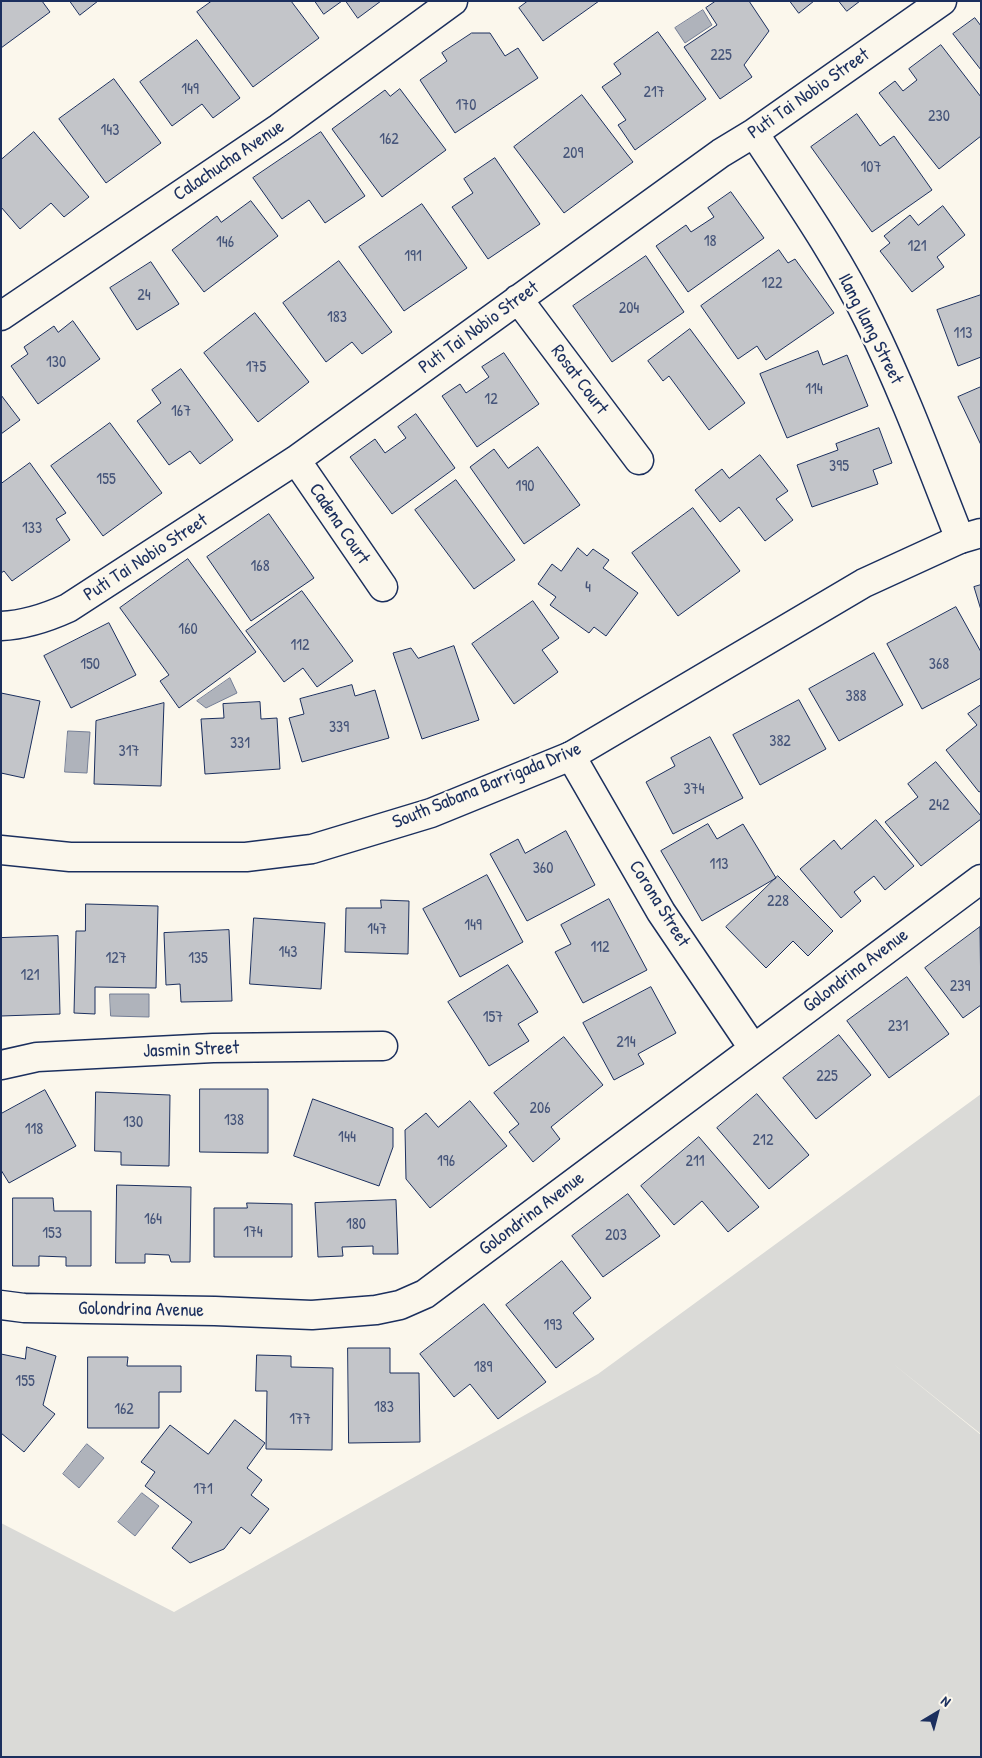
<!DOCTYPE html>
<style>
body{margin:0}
#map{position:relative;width:982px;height:1758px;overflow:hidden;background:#fbf7ec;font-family:"Patrick Hand",sans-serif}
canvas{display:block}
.frame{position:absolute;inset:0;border:2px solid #1b2f5e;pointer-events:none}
.north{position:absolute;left:912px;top:1688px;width:50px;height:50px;-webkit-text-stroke:4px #fbf7ec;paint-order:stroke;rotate:37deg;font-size:14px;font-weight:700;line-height:20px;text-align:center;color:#1b2f5e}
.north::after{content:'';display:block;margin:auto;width:18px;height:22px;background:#1b2f5e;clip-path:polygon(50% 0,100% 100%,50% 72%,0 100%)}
</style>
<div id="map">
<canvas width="982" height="1758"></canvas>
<div class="frame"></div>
<div class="north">N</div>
</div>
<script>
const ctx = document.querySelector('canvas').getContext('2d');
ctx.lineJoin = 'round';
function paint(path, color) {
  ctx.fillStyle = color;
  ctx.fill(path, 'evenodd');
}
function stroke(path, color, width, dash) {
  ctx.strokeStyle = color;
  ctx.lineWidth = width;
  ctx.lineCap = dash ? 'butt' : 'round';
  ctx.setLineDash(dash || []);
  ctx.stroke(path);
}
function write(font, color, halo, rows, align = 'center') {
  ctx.font = font + ' "Patrick Hand",sans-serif';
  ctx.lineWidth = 4.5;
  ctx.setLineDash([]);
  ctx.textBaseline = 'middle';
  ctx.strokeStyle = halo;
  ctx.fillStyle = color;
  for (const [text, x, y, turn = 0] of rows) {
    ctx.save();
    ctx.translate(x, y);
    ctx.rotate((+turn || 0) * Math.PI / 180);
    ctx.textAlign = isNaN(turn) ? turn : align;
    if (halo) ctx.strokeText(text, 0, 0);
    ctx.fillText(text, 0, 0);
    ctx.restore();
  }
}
paint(new Path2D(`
 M981 1094V1434L892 1363 981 1435V1757H1V1523L174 1612 598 1374Z`), '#dadad7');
const water = new Path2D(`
 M703 10 712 25 685 43 675 28Z
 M230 678 237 693 206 708 197 701Z
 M68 731 90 732 87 773 65 772Z
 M110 994H149V1017L111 1016Z
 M87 1444 104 1458 79 1488 63 1474Z
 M142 1493 159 1506 135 1536 118 1522Z`);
paint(water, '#afb3bb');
stroke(water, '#747e96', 1);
const building = new Path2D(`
 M1 1H42L50 12 1 48Z
 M70 1H98L80 15Z
 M212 1H291L319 38 253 87 197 12Z
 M315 1H342L324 14Z
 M346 1H381L358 18Z
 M528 1H599L543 41 519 8Z
 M716 1H749L769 31 744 65 752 77 720 99 684 47 717 25 706 8Z
 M790 1H814L799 13Z
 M839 1H860L847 11Z
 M975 18 981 26V70L953 34Z
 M658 32 706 99 635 150 618 125 626 120 602 87 621 74 614 64Z
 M472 33H490L505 56 518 48 538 78 455 133 420 80 447 61 442 53Z
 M197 40 240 98 213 118 202 104 172 126 140 82Z
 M941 45 981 97V136L939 169 879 93 895 81 903 91 917 80 909 69Z
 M114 79 161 143 106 183 59 119Z
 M400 89 446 150 382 197 332 129 385 90 390 96Z
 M582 95 633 162 564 213 514 147Z
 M857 114 880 146 894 136 932 190 872 232 811 147Z
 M34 132 89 197 64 217 51 203 20 229 1 207V160Z
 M321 132 365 196 325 223 309 200 282 219 253 178Z
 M495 158 540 224 488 259 452 207 473 193 464 179Z
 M731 192 764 238 688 292 656 246 686 225 691 232 714 217 708 208Z
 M251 201 278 236 204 292 172 250 217 216 221 222Z
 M422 204 467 268 404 311 359 247Z
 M943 206 965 235 937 257 944 267 912 292 880 251 890 243 884 236 910 215 918 225Z
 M779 250 788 263 795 259 834 313 766 360 757 346 738 359 701 306Z
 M646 256 684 312 612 362 573 306Z
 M339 261 392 332 362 354 352 342 326 362 283 303Z
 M151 262 179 304 137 330 110 288Z
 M981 295V357L958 366 937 310Z
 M255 313 309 382 258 422 204 353Z
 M73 321 100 359 38 404 11 366 28 354 24 347 54 326 58 332Z
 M690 329 745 403 709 430 669 376 663 381 648 361Z
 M818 351 823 365 847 355 868 406 787 438 760 374Z
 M504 353 539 404 477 447 442 396 460 384 466 393 489 377 482 367Z
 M181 369 233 440 200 464 190 451 169 465 137 421 161 403 152 390Z
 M981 387V445L958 397Z
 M1 395 20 420 1 434Z
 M416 414 455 468 392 514 350 457 375 439 385 453 406 438 398 427Z
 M110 423 162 493 103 536 51 466Z
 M879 428 892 463 873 470 878 484 812 507 797 465 838 450 836 444Z
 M538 447 580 505 524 544 470 467 494 449 508 468Z
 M760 455 788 491 776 499 793 520 765 541 739 507 720 522 695 490 722 469 729 478Z
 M30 463 66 513 56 519 70 540 12 581 4 571 1 573V484Z
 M456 480 515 560 474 589 415 510Z
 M693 508 740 571 678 616 632 553Z
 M269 514 314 578 251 621 207 557Z
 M578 548 587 556 593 549 609 560 603 568 638 593 606 636 594 627 589 633 550 605 556 597 538 584 552 564 561 571Z
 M188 559 256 652 179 708 160 681 169 675 120 608Z
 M981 585V610L974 587Z
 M302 591 353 661 317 687 303 668 284 682 246 631Z
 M533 601 559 638 542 650 558 672 514 704 472 644Z
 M956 607 981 652V678L922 709 887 644Z
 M109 623 136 675 71 708 44 656Z
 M454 646 479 720 422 739 393 653 411 648 418 658Z
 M874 653 903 705 839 741 809 689Z
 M352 685 355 696 375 690 389 738 302 762 289 718 304 714 300 699Z
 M1 693 40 701 24 778 1 773Z
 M799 700 826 749 760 785 733 735Z
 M260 702 261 719 277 718 280 769 205 774 201 719 224 718 223 704Z
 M164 703 161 786 94 784 96 721Z
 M981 705V791L979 792 946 750 977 725 968 714Z
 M710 737 743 798 673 834 646 782 675 766 671 758Z
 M936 762 981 816V819L921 866 885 822 918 797 908 784Z
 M876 820 914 866 885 890 874 876 854 892 861 901 841 918 800 869 834 840 841 849Z
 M708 824 717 839 743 824 776 878 702 921 661 851Z
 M566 831 595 885 527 921 490 854 518 839 525 853Z
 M487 875 523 942 460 977 423 909Z
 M778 876 833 931 808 956 793 941 766 968 726 927Z
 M609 899 647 970 583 1003 555 952 571 944 561 925Z
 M381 900 409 901 408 954 345 952 346 908H381Z
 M86 904 158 906 156 988 95 987V1014L74 1013 76 931H85Z
 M254 918 325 923 321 989 250 984Z
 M980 927 981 1005 963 1018 925 968Z
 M229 930 232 1001 181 1002 180 984 166 985 164 933Z
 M58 936 60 1014 1 1016V938Z
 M508 965 538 1012 518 1024 529 1041 489 1066 448 1002Z
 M907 977 949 1034 889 1078 847 1021Z
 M651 987 676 1033 638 1054 644 1064 614 1080 583 1023Z
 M839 1035 871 1075 816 1119 783 1078Z
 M564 1037 603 1085 551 1127 560 1139 533 1162 509 1132 519 1124 494 1093Z
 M200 1089H268V1153L200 1152Z
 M45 1090 76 1146 9 1183 1 1170V1114Z
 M96 1092 170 1095 169 1166 121 1165V1152L95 1151Z
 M757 1094 809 1155 769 1189 717 1128Z
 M313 1099 393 1128V1147L379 1186 294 1156Z
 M470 1101 507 1146 430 1208 406 1179 405 1130 426 1113 438 1127Z
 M699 1137 759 1207 728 1232 702 1201 674 1225 641 1186Z
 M117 1185 191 1187 190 1262H171L169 1255 145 1254V1263H116Z
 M628 1194 660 1236 603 1277 572 1236Z
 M13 1198H53L54 1211H91V1266H66V1257L39 1256V1266H13Z
 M396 1200 398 1254H373V1246L342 1247 343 1256 318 1257 315 1203Z
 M247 1203 292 1204V1257H214V1208H247Z
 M562 1261 591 1298 573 1313 594 1339 556 1368 506 1305Z
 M484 1304 546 1382 498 1419 470 1384 454 1397 420 1354Z
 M27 1347 56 1356 43 1405 55 1414 24 1452 1 1433V1354L25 1359Z
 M348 1348H390V1373H419L420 1442 349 1443Z
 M257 1355 291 1356V1367L333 1368 332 1450 266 1449 267 1391H256Z
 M88 1357H128L127 1366H181V1392H159V1428H88Z
 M235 1420 265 1443 247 1468 262 1480 251 1495 269 1509 250 1534 241 1527 224 1549 190 1563 172 1548 192 1522 145 1486 155 1472 141 1462 170 1425 208 1454Z`);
paint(building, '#c3c5c9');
stroke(building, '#1b2f5e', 1);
const minor = new Path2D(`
 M754 133C794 194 837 255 869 321 904 392 931 466 960 539
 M518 299 639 460
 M1 316 279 128 453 1
 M296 460 383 587
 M1 626C25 625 46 618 68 608L296 460 721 153 754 133 942 1
 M571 756 661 912 753 1048
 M1 1065 37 1057 213 1048 383 1046
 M1 1305 24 1308 215 1311 312 1315 376 1310 400 1305 425 1294 981 879`);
const major = new Path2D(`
 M1 850 70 857H246L312 849 431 813 571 756 864 583 960 539 981 533`);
stroke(minor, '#1b2f5e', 31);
stroke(major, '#1b2f5e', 31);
stroke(minor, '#fbf7ec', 28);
stroke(major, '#fbf7ec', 28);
write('16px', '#455479', null, [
 ["225",721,56],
 ["149",190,90],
 ["217",654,93],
 ["170",466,106],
 ["230",939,117],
 ["143",110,131],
 ["162",389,140],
 ["209",573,154],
 ["107",871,168],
 ["18",710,242],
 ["146",225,243],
 ["121",917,247],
 ["191",413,257],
 ["122",772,284],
 ["24",144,296],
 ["204",629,309],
 ["183",337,318],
 ["113",963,334],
 ["130",56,363],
 ["175",256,368],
 ["114",814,390],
 ["12",491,400],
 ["167",181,412],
 ["395",839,467],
 ["155",106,480],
 ["190",525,487],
 ["133",32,529],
 ["168",260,567],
 ["4",588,588],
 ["160",188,630],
 ["112",300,646],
 ["150",90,665],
 ["368",939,665],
 ["388",856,697],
 ["339",339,728],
 ["382",780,742],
 ["331",240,744],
 ["317",129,752],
 ["374",694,790],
 ["242",939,806],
 ["113",719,865],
 ["360",543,869],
 ["228",778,902],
 ["149",473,926],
 ["147",377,930],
 ["112",600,948],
 ["143",288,953],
 ["127",116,959],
 ["135",198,959],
 ["121",30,976],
 ["239",960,987],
 ["157",493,1018],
 ["231",898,1027],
 ["214",626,1043],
 ["225",827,1077],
 ["206",540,1109],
 ["138",234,1121],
 ["130",133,1123],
 ["118",34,1130],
 ["144",347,1138],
 ["212",763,1141],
 ["196",446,1162],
 ["211",695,1162],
 ["164",153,1220],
 ["180",356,1225],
 ["174",253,1233],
 ["153",52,1234],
 ["203",616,1236],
 ["193",553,1326],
 ["189",483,1368],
 ["155",25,1382],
 ["183",384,1408],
 ["162",124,1410],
 ["177",300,1420],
 ["171",203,1490]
]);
write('19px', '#1b2f5e', '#fbf7ec', [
 ["Puti Tai Nobio Street",809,94,-35],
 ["Calachucha Avenue",229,161,-34],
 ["Puti Tai Nobio Street",479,328,-36],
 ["Ilang Ilang Street",870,329,63],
 ["Rosat Court",579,380,53],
 ["Cadena Court",339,524,56],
 ["Puti Tai Nobio Street",146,558,-33],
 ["South Sabana Barrigada Drive",487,786,-22],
 ["Corona Street",659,904,58],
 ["Golondrina Avenue",856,971,-37],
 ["Jasmin Street",191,1050,-2],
 ["Golondrina Avenue",532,1214,-37],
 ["Golondrina Avenue",141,1310,1]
]);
</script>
